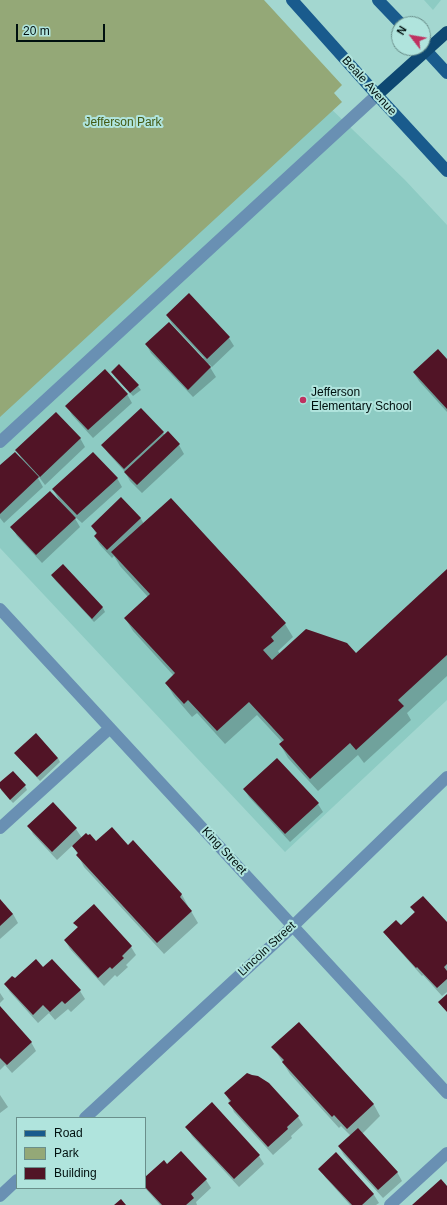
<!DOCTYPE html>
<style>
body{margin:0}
#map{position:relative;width:447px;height:1205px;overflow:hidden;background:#a3d7d0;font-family:Helvetica,sans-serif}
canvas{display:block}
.legend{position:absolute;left:16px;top:1117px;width:130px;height:72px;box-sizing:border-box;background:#b0e4dd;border:1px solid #6a8f8b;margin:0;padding:5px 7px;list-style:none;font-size:12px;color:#00100f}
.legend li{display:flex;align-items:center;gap:8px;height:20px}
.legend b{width:20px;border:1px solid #6a8f8b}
.north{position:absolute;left:391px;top:16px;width:40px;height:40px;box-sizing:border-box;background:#b0e4dd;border:1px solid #6a8f8b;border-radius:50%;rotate:301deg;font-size:11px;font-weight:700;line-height:16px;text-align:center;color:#00100f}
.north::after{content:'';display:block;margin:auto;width:14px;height:18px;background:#bf3160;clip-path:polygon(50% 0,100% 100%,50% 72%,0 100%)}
.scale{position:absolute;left:16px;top:24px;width:89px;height:18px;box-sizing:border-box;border:2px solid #00100f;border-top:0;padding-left:5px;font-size:12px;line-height:14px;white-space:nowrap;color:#00100f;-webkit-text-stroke:3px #b0e4dd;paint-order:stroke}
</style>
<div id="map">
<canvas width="447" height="1205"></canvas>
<ul class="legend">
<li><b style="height:5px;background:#195b8d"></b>Road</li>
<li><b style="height:11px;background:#94a877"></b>Park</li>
<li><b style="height:11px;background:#511426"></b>Building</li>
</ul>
<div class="north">N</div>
<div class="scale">20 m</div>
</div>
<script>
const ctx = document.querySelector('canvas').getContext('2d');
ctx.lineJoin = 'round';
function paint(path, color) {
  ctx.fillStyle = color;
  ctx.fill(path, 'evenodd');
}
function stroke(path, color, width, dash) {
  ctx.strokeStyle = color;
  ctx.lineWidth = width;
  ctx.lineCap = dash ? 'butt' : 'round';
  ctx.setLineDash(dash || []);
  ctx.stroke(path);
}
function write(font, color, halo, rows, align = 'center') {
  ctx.font = font + ' Helvetica,sans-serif';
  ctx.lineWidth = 4;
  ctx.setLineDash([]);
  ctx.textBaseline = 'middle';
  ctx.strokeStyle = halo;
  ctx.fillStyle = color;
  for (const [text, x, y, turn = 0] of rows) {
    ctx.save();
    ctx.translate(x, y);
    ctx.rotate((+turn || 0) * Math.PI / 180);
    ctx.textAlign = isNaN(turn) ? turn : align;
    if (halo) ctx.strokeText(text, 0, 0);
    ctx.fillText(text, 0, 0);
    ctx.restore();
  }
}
paint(new Path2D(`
 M424 0H441L433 10Z
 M326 104 405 180 447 225V700L285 852 0 548V409Z`), '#8dcbc3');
paint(new Path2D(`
 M0 0H264L342 85 334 93 342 102 0 417Z`), '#94a877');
paint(new Path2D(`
 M189 295 229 338 234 346 212 367 209 364H208L216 377 193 397 151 353 146 344 202 359 204 358 172 324 167 315Z
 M447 360V412L419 381 414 373Z
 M112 372 138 386 141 390 133 396 115 377Z
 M127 394 132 403 93 438 72 415 67 406Z
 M168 432 179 445 184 454 142 493 130 481 125 472 108 453 103 445 163 433 165 435Z
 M80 438 85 447 45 485 39 477 38 478 43 487 4 523 0 518V467L22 460 17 450Z
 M117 478 122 487 82 523 73 515 80 527 42 563 17 536 12 527 60 502 53 489Z
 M121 498 141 519 144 524 171 499 285 624 293 637 278 651 280 654H356L447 571V676L407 713 411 720 364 763 358 755 318 791 288 758 280 744 282 742 257 715 225 744 197 713 192 717 174 696 166 683 174 676 133 631 125 618 148 597 120 566 114 556 112 558 100 545 95 537 97 535 92 526Z
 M63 566 103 608 105 612 94 622 55 580 52 576Z
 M18 757 58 758 60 762 40 781Z
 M0 784 25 786 27 790 13 803 1 790Z
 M244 789 318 804 323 812 290 842 249 797Z
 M53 804 76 829 82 838 96 843 128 846 133 842 182 895 188 906 187 907 191 911 198 923 164 954 84 867 73 845 57 860 33 834 29 826Z
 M0 901 13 914 18 923 0 939Z
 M94 906 131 947 136 955 126 965 128 967 117 977 115 975 104 986 70 949 65 940 78 928 75 923Z
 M412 907 447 923V992L442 996 423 975 422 976 390 940 385 932 401 927 415 914Z
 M43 968 80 991 85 999 71 1012 68 1009 55 1020 49 1013 38 1023 10 992 5 984Z
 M0 993 4 999 0 1003Z
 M0 1008 31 1042 36 1051 12 1073 5 1065 0 1070Z
 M298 1023 374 1105 380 1116 362 1134 397 1172 402 1181 383 1198 344 1155 339 1147 351 1136 341 1126 339 1128 290 1074 273 1047Z
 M226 1094 298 1117 303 1125 291 1136 292 1138 273 1155 234 1112Z
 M0 1095 8 1107 0 1113Z
 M187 1127 259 1156 264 1164 239 1187 192 1136Z
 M181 1152 206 1180 211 1188 196 1202 197 1205H160L145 1188V1179L167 1166Z
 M336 1154 374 1195 379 1203 376 1205H350L325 1177 320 1169Z`), '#0003');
paint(new Path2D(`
 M189 293 230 337 207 359 166 315Z
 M169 322 211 367 188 390 145 344Z
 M438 349 447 359V409L413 372Z
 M119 364 139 385 130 393 111 372Z
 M105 369 128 394 88 430 65 406Z
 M141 408 164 432 124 469 101 445Z
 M56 412 81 438 40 477 15 450Z
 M168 431 180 444 137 485 124 472Z
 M15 452 39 477 0 514V465Z
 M93 452 118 478 77 515 52 489Z
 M50 491 76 518 36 555 10 527Z
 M121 497 141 518 107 550 94 536 97 533 91 526Z
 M171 498 286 623 271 637 274 641 263 650 272 660 306 629 347 643 356 653 447 569V655L398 700 404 706 356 750 350 743 310 779 279 744 284 740 249 702 217 731 188 700 184 704 165 683 175 673 124 618 150 594 111 552Z
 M63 564 103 607 92 619 51 575Z
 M36 733 58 758 37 777 14 753Z
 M277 758 319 803 285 834 243 789Z
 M13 771 26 785 10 800 0 788V782Z
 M53 802 77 828 52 852 27 826Z
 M112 827 128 845 133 840 182 894 180 897 192 911 157 943 76 855 78 853 72 846 86 833 88 835 90 834 96 841Z
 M423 896 447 922V964L444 967 447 971V979L437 988 417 967 416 968 383 932 396 920 401 925 415 912 410 907Z
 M0 899 13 914 0 926Z
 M94 904 132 946 122 956 124 958 112 969 110 967 98 978 64 940 78 927 73 923Z
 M36 959 43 967 52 959 81 990 65 1004 62 1001 50 1012 43 1005 33 1015 4 984 12 976 15 978Z
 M447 994V1012L438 1002Z
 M0 1006 32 1042 7 1065 0 1058Z
 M299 1022 374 1104 347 1129 334 1115 332 1117 282 1062 284 1060 271 1047Z
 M247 1073 252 1075 258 1076 269 1083 299 1116 287 1127 288 1129 268 1147 228 1103 231 1101 224 1093Z
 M212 1102 260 1155 234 1179 185 1127Z
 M358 1128 398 1172 378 1190 338 1146Z
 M181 1151 207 1179 191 1194 194 1198 186 1205H162L145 1187V1177L164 1160 167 1164Z
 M336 1152 374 1194 362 1205H352L318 1169Z
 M441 1179 447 1186V1205H412Z
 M121 1199 126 1205H114Z`), '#511426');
stroke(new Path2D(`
 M0 442 377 95
 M0 609 447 1093
 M0 828 110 728
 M85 1118 293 926 447 777
 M0 1196 17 1180
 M390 1205 447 1153`), '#6990b3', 12);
stroke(new Path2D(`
 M292 0 377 95 447 171
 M378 0 401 24
 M423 47 447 73`), '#195b8d', 12);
stroke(new Path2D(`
 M377 95 447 32`), '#0e4872', 12);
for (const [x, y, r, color] of [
 [303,400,4,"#bf3160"]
]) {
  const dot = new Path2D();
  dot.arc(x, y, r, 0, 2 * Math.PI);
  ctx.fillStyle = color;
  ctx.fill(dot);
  stroke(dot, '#b0e4dd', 1.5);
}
write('12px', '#00100f', '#b0e4dd', [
 ["Beale Avenue",369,86,48],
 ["King Street",224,851,47],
 ["Lincoln Street",267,949,-43]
]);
write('12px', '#435a14', '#b0e4dd', [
 ["Jefferson Park",123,123]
]);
write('12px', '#00100f', '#b0e4dd', [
 ["Jefferson",311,393],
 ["Elementary School",311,407]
], 'left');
</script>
